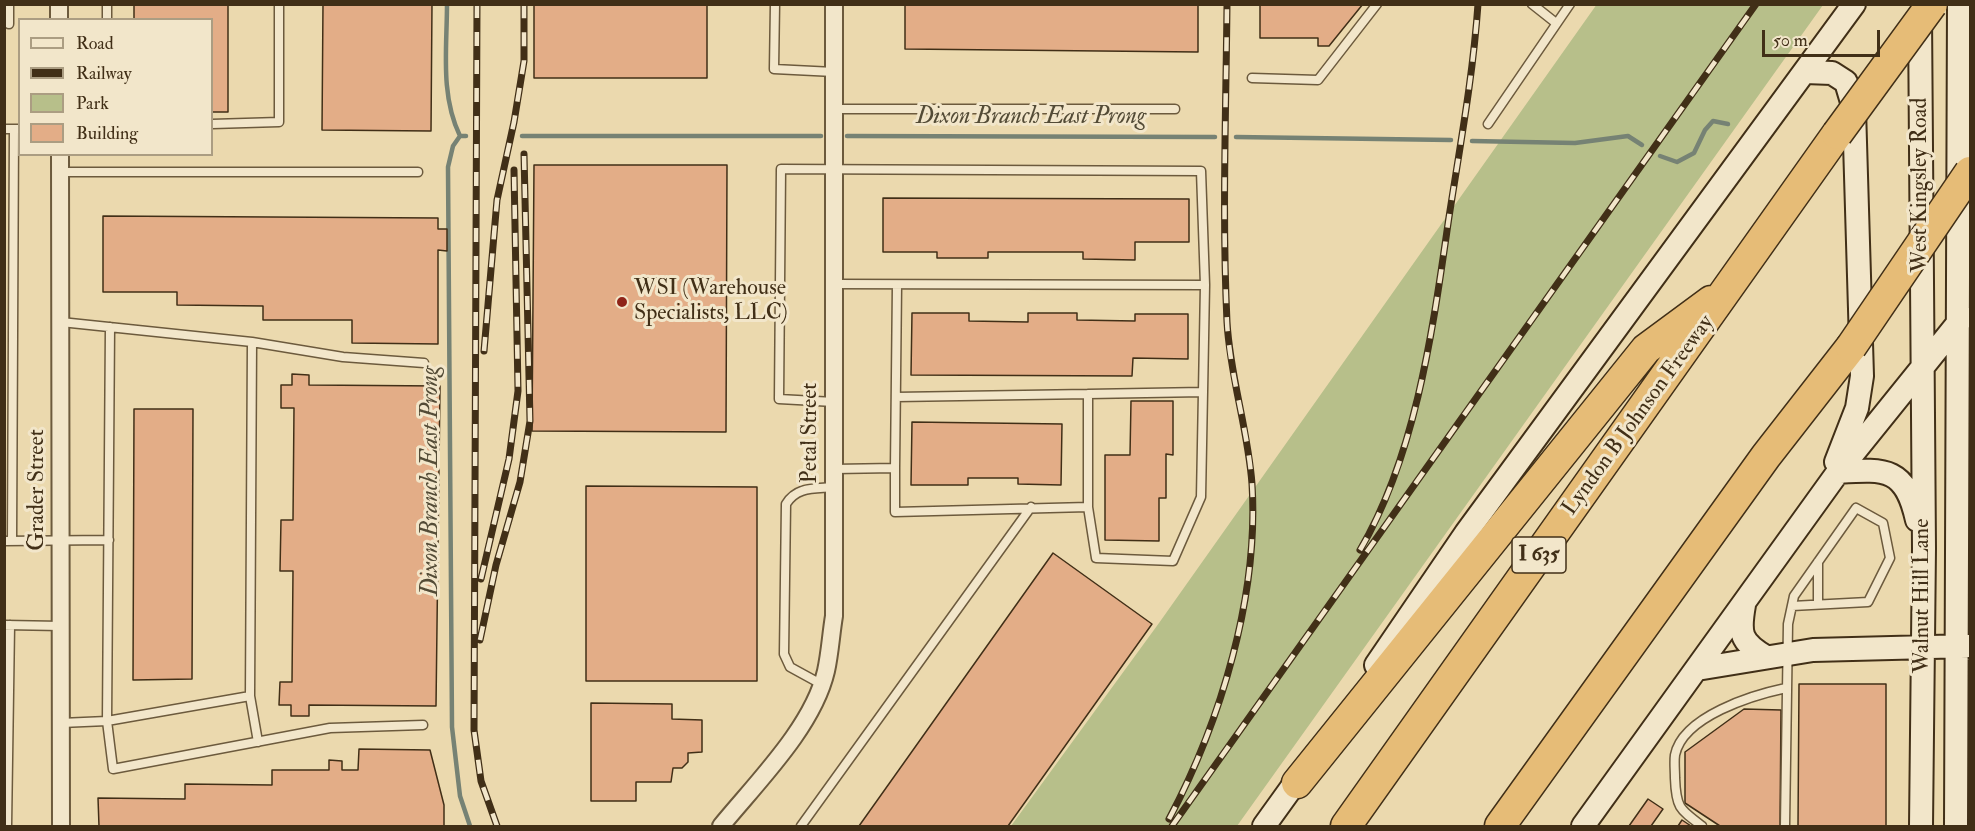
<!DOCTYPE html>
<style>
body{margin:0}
#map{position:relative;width:1975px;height:831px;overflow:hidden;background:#ebd9ae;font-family:"IM FELL Double Pica",serif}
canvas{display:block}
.frame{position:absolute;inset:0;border:6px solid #412f17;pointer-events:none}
.legend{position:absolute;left:18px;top:18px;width:195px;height:138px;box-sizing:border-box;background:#f2e6ca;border:2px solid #ab9d82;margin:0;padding:8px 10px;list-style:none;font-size:18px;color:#412f17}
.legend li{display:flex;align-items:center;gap:12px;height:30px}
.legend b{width:30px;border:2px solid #ab9d82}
.scale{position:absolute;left:1762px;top:30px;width:118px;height:27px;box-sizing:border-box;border:3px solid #412f17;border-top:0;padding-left:8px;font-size:18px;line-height:21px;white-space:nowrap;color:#412f17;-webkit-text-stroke:4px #f2e6ca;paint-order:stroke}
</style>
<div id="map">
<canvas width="1975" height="831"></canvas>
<div class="frame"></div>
<ul class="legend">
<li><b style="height:8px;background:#f2e6ca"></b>Road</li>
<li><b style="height:8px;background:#412f17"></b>Railway</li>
<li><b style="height:16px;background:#b7bf8a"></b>Park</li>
<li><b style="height:16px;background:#e3ad87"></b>Building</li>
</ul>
<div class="scale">50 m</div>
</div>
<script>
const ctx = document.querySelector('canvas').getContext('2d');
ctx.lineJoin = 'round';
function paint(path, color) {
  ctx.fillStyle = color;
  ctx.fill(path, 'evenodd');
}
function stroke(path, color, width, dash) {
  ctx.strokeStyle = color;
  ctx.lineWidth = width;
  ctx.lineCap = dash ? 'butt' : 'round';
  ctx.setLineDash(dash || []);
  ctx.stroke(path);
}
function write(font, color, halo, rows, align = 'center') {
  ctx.font = font + ' "IM FELL Double Pica",serif';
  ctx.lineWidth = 6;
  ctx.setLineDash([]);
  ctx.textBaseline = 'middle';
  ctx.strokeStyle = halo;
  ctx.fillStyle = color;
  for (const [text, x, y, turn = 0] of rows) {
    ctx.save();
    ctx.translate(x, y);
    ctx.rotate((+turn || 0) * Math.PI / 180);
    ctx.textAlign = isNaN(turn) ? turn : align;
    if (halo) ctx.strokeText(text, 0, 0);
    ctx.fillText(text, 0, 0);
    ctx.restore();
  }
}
paint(new Path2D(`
 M1597 4 1823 5 1237 826H1011L1159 623Z`), '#b7bf8a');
stroke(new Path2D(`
 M447 4C447 48 440 95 460 136
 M466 136H460L453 146 448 167 452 727 460 796 470 826
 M522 136H821
 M847 136 1215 137
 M1236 137 1451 140
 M1472 141 1575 143 1628 136 1642 145
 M1660 156 1677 162 1694 153 1705 130 1713 121 1728 124`), '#768274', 4.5);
const building = new Path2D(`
 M134 4H228V112H212V20H134Z
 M323 4H432L431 131 322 130Z
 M534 4H707V78H534Z
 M905 4H1198V52L905 49Z
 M1260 4H1363L1329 46H1318V38H1260Z
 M534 165H727L726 432 532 431Z
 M883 198 1189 199V242H1135V260L1083 259V252H988V258H937V252H883Z
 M103 216 438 218V229H447V251L438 250V344L352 343V320H263V306L177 305V292H103Z
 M912 313H969V321L1028 322V313H1077V320L1135 321V314H1188V359L1133 358 1132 376 911 375Z
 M292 374 309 375V385L440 386 436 706 309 705V716H291V705H279L280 682H292L293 571H280L281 520H293L294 408H281V385H292Z
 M1131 401H1173V455L1166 454V498H1159V541L1105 540V455H1130Z
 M134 409H193L192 679 133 680Z
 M912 422 1062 424 1061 485 1018 484V478H968V485H911Z
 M586 486 757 487V681H586Z
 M1053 553 1152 624 1008 826H859Z
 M1799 684H1886V826H1798Z
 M591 703 672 704V719L702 720V752L688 753V762L682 768H673L671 782H636V801H591Z
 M1744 709 1781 710 1780 826H1720L1685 803V752Z
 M359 749 430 750 444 805V826H99L98 798 185 799V784L272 785V770H329V760L342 761V770H358Z
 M1648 799 1663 809 1651 826H1629Z
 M1682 820 1691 826H1678Z`);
paint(building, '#e3ad87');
stroke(building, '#412f17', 1.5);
const lane = new Path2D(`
 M9 4V24
 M107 4V20
 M775 4 774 69 834 72
 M1532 4 1556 23
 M1252 78 1318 80 1377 4
 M834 109H1175
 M212 124 279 122V4
 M1488 124 1570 4
 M4 129H20
 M60 172H418
 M833 284 1205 285 1201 171 781 169 779 399 834 402
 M61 322 252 342 250 696 107 721 110 327
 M252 342 343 357 424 363
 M896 397 1088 394
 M895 468V512L1088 507V394L1203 392 1205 285
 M834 469 895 468 897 285
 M1088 507 1096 558 1173 561 1201 497 1203 392
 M4 541 109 540
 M12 541 14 129
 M1818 562V604
 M5 625 61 626
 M821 684 790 667 784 654 786 504C797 486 815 489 834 487
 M250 696 258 742
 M61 723 107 721 113 769 330 728 423 725
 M7 826 10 625
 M801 826 1031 507
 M1702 826C1679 809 1676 807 1675 778 1675 770 1674 762 1675 755 1683 716 1753 695 1786 688
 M1785 826 1788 624 1794 596 1856 508 1883 523 1890 558 1868 602 1792 606`);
const street = new Path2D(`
 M59 4V20
 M60 154 61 826
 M721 826C757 782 813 727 826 671 830 653 831 634 834 616V4`);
const secondary = new Path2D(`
 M1920 15 1924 548 1921 826
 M1805 72 1832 73 1846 82 1854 109 1862 376 1857 408 1836 462
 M1838 472C1886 469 1905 467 1917 520
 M1744 605C1739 633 1740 642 1766 657
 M1376 665 1466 533 1854 4
 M1697 669 1813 650 1970 646
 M1264 826 1305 769
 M1583 826 1838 472 1963 317
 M1956 826 1959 4`);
const highway = new Path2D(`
 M1297 783 1646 349 1711 301
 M1346 826 1837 134
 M1500 826 1766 456 1851 347`);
stroke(lane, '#6c5a3d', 11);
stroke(street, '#6c5a3d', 20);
stroke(secondary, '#412f17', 26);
stroke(highway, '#412f17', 33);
stroke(lane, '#f2e6ca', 8);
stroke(street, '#f2e6ca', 16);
stroke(secondary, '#f2e6ca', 22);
stroke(highway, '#e6bc77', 30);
const rail = new Path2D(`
 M477 4 474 730 481 781 497 826
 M484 351 497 200 514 122 524 61V4
 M1360 550C1417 453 1433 327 1449 217 1460 146 1473 76 1478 4
 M481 579 509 459 518 391 514 170
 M480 640 496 565 520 482 530 421 524 154
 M1169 819C1221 721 1259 595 1252 484 1248 429 1230 377 1227 322 1222 217 1226 110 1227 4
 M1172 826 1756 4`);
stroke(rail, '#412f17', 7);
stroke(rail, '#f2e6ca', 4.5, [14]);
const highwayBridge = new Path2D(`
 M1837 134 1932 4
 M1851 347 1970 172`);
stroke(highwayBridge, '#412f17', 33, []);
stroke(highwayBridge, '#e6bc77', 30);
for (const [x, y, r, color] of [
 [622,302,6,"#8f2418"]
]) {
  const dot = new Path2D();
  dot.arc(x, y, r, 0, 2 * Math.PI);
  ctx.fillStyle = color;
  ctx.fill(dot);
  stroke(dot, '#f2e6ca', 2);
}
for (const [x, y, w] of [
 [1539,555,54]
]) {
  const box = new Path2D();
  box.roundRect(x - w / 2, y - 18, w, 36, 4.5);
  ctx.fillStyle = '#f2e6ca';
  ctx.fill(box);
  stroke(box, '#412f17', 1.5);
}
write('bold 21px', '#412f17', null, [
 ["I 635",1539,555]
]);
write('22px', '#412f17', '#f2e6ca', [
 ["West Kingsley Road",1921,185,-90],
 ["Lyndon B Johnson Freeway",1639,416,-54],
 ["Petal Street",811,433,-90],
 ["Grader Street",38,490,-90],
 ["Walnut Hill Lane",1923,596,-90]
]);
write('22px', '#412f17', '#f2e6ca', [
 ["WSI (Warehouse",634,289],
 ["Specialists, LLC)",634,314]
], 'left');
write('italic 24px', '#534b36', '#f2e6ca', [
 ["Dixon Branch East Prong",1031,118],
 ["Dixon Branch East Prong",432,481,-90]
]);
</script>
